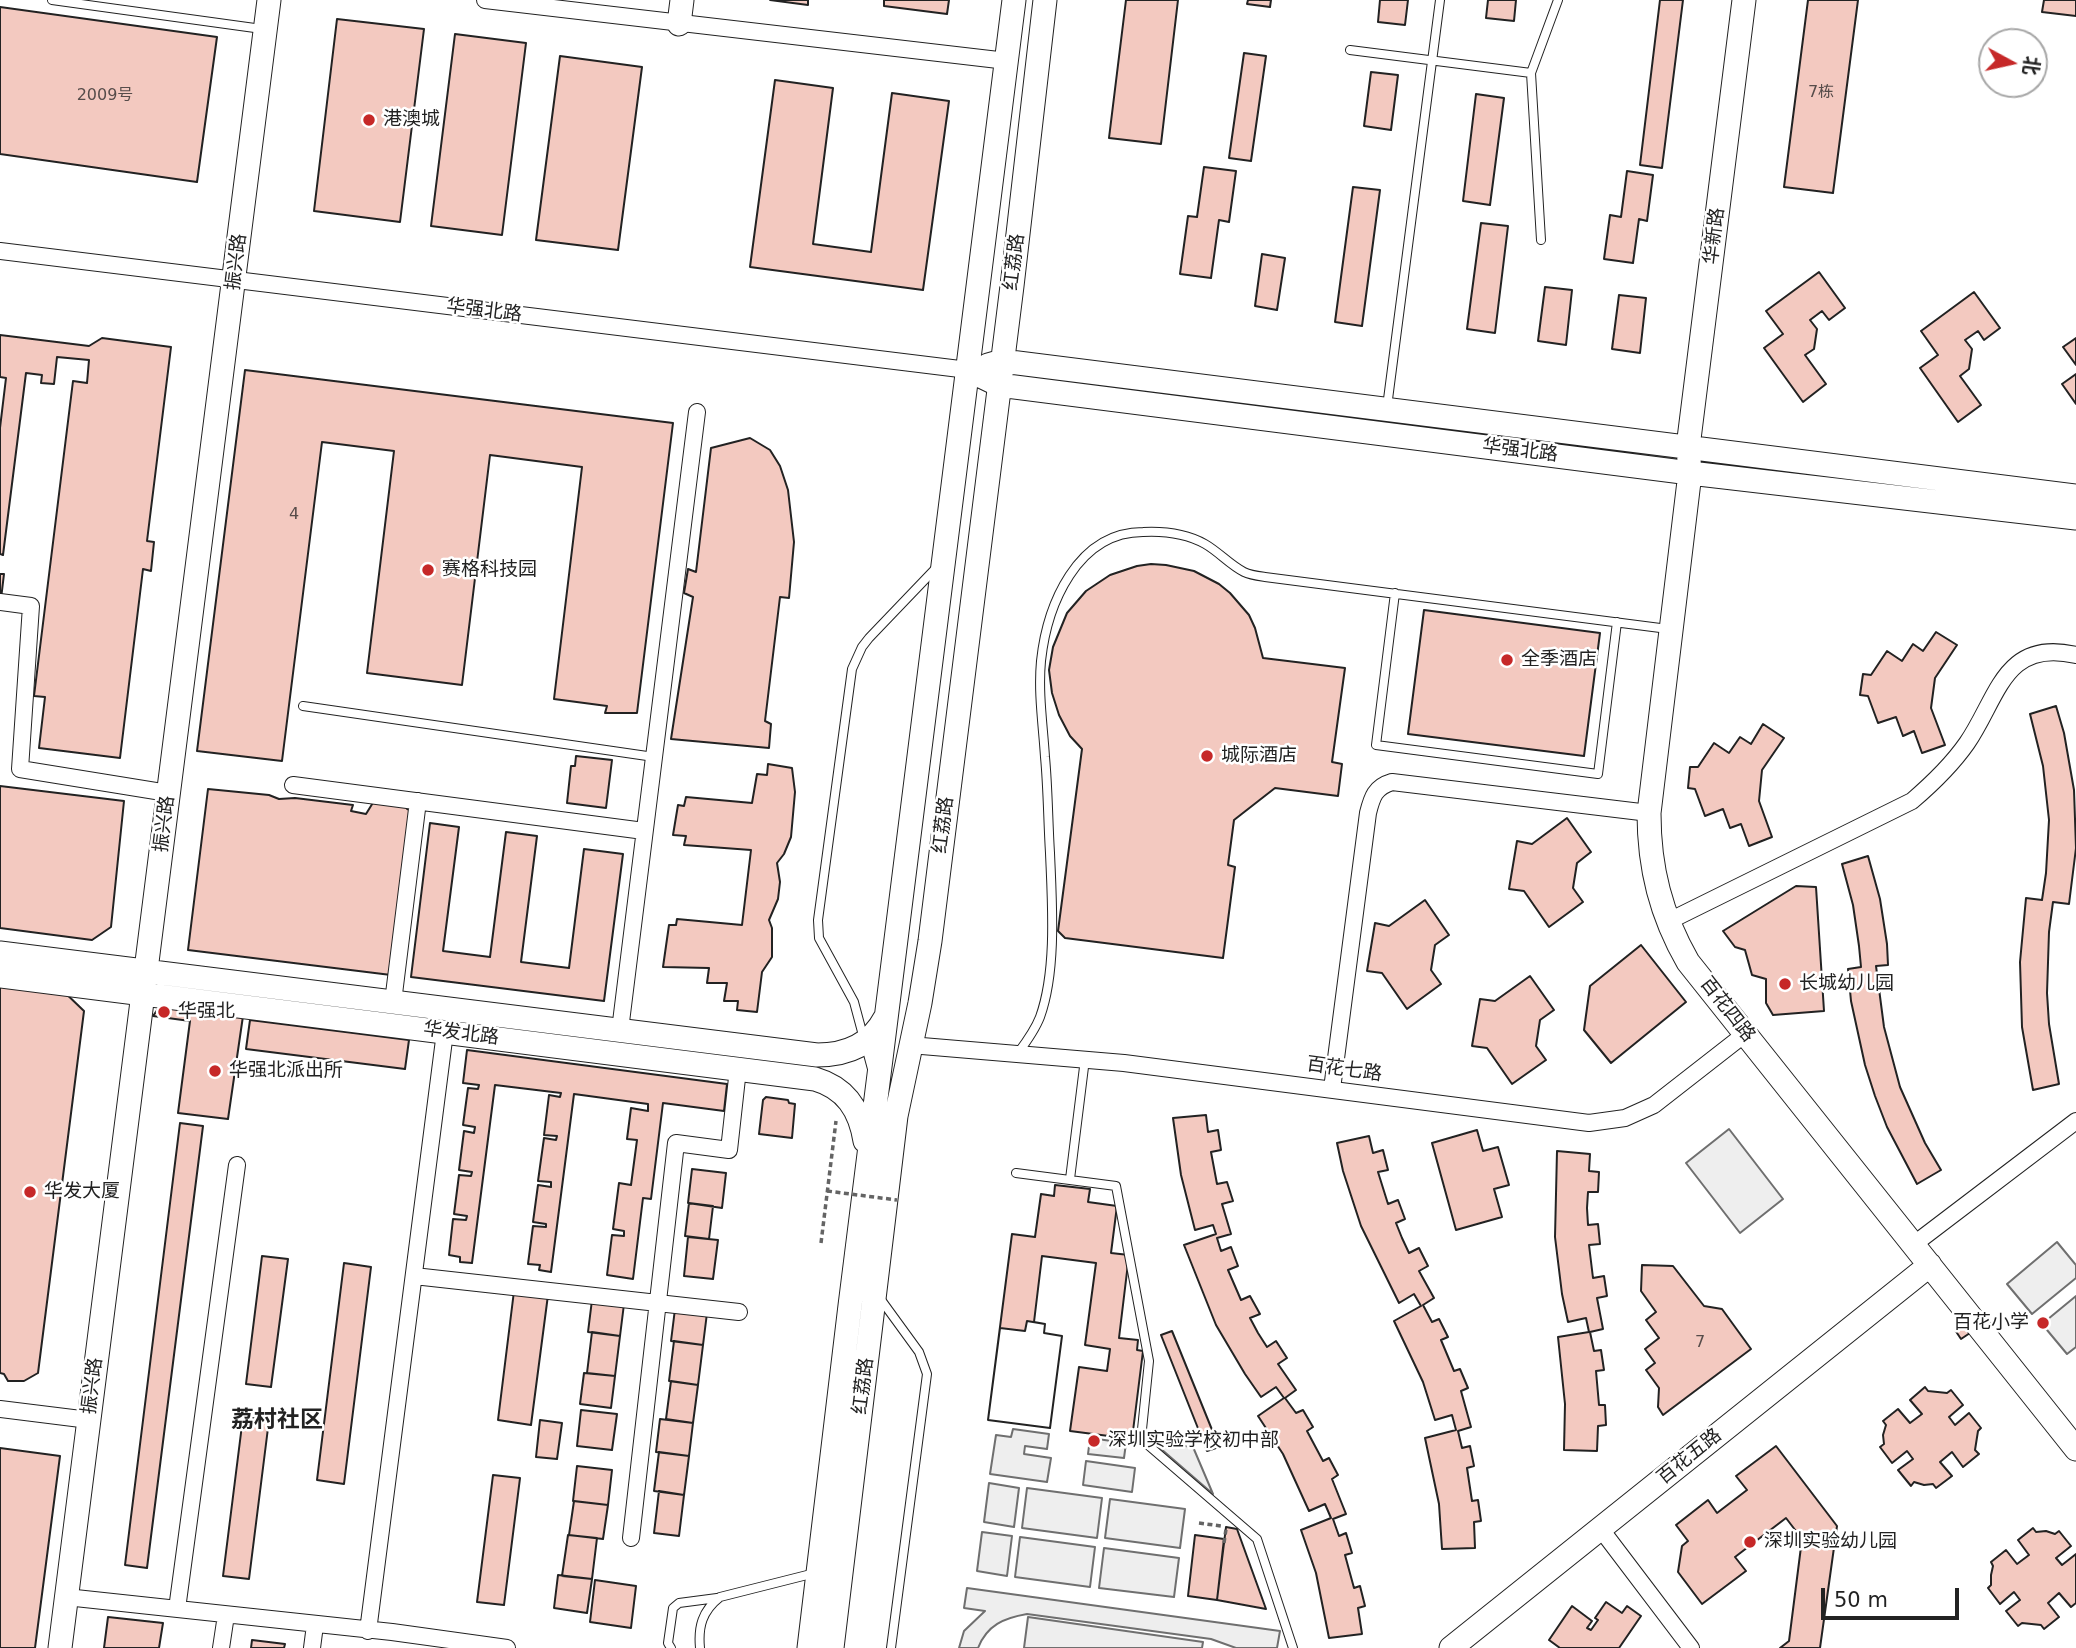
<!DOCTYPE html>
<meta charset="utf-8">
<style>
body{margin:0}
#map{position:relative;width:2076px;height:1648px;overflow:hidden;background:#fff;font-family:"DejaVu Sans","Noto Sans SC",sans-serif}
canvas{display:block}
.north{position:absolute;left:1978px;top:28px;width:70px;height:70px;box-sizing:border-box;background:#fff;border:2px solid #a7a7a7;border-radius:50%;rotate:98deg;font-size:19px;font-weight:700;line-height:28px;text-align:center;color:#222}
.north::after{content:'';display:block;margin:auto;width:24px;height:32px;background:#c62828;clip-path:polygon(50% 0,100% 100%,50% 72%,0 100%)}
.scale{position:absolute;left:1821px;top:1588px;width:138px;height:32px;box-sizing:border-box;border:4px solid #222;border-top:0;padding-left:9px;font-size:21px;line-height:24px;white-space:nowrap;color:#222;-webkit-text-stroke:5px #fff;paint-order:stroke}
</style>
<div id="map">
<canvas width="2076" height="1648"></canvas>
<div class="north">北</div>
<div class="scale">50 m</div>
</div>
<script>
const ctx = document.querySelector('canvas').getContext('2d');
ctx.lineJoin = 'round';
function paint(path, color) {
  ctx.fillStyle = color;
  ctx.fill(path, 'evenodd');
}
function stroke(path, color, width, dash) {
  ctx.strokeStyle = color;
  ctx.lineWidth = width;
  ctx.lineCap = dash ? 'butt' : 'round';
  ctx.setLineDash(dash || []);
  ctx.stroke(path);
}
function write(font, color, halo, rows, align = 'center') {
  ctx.font = font + ' "DejaVu Sans","Noto Sans SC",sans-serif';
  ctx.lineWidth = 5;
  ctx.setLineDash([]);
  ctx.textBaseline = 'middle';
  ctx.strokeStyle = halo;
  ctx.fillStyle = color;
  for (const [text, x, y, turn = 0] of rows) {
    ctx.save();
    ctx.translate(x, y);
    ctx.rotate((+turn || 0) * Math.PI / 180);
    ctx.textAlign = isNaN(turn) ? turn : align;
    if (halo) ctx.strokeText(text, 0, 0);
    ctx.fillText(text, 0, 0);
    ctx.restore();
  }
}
const green = new Path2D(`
 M1729 1129 1783 1199 1740 1233 1686 1163Z
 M2057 1242 2076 1265V1278L2032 1314 2007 1284Z
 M2076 1296V1347L2067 1354 2042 1324Z
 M1013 1429 1049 1434 1047 1449 1025 1446 1024 1454 1051 1458 1047 1482 990 1474 996 1435 1011 1437Z
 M1090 1438 1126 1443 1124 1458 1088 1454Z
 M1153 1442 1193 1447 1213 1494Z
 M1086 1461 1135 1468 1132 1492 1083 1485Z
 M989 1483 1019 1488 1014 1527 984 1522Z
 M1027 1488 1102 1498 1097 1538 1022 1528Z
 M1110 1499 1185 1509 1180 1548 1105 1538Z
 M982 1532 1012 1536 1007 1576 977 1571Z
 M1020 1537 1095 1547 1090 1587 1015 1577Z
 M1104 1548 1179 1558 1174 1597 1099 1588Z
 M967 1588 1280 1631 1277 1648H1236L1211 1639 1027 1614C1004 1618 987 1625 978 1648H959L964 1631 985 1611 964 1608Z
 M1028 1617 1203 1642 1202 1648H1024Z`);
paint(green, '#eee');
stroke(green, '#6f6f6f', 2);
const building = new Path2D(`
 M770 0H808V5Z
 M884 0H949L947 14 884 6Z
 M1126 0H1178L1161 144 1109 138Z
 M1248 0H1271L1270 7 1247 4Z
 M1380 0H1408L1405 25 1378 22Z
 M1488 0H1516L1514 21 1486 18Z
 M1660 0H1683L1662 168 1640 165Z
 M1808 0H1858L1833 193 1784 187Z
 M2044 0H2076V16L2042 12Z
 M0 7 217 37 197 182 0 154Z
 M337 19 424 29 400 222 314 211Z
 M455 34 526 43 502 235 431 226Z
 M1244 53 1266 56 1251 161 1229 158Z
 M560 56 642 67 618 250 536 240Z
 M1371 72 1398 75 1391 130 1364 126Z
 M775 80 833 88 813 244 871 252 892 93 949 101 923 290 750 267Z
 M1476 94 1504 98 1490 205 1463 201Z
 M1204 167 1236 171 1229 222 1219 220 1211 278 1180 274 1188 216 1197 217Z
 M1627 171 1653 175 1647 221 1639 219 1633 263 1604 259 1610 215 1621 217Z
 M1353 187 1380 190 1362 326 1335 322Z
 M1481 223 1508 226 1495 333 1467 329Z
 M1262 254 1285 258 1277 310 1255 306Z
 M1819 272 1845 308 1829 320 1822 311 1810 320 1817 329 1814 349 1805 355 1826 384 1803 402 1764 348 1783 334 1766 311Z
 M1545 287 1572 290 1566 345 1538 341Z
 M1974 292 2000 328 1984 340 1978 331 1965 340 1972 349 1969 369 1960 376 1981 405 1958 422 1920 368 1938 355 1921 331Z
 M1619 295 1646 298 1640 353 1612 349Z
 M0 335 89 346 102 338 171 347 147 541 154 542 151 571 143 569 120 758 39 748 45 697 34 696 73 381 87 383 89 360 57 357 54 384 41 383 42 375 26 373 3 555 0 554V428L6 378 0 377Z
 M2076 338V365L2063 347Z
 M245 370 673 423 637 713H605L607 706 554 699 582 467 490 455 462 685 367 673 394 451 322 442 282 761 197 751Z
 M2076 374V404L2062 384Z
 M750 438 770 450 780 466 788 490 794 542 789 598 780 597 765 721 771 724 769 748 671 739 693 597 684 593 688 569 696 572 711 448Z
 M1151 564 1166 565 1194 571 1219 584 1230 593 1249 615 1255 628 1263 658 1345 668 1332 762 1342 764 1338 796 1275 788 1234 820 1228 865 1235 867 1223 958 1065 938 1058 931 1082 749 1070 736 1059 715 1052 693 1049 670 1053 647 1067 613 1086 591 1110 575 1137 566Z
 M0 574H4L1 599H0Z
 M1424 610 1600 633 1584 756 1408 734Z
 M1936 632 1957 645 1935 678 1931 708 1945 745 1922 753 1914 731 1903 736 1896 717 1878 723 1868 696 1860 695 1863 674 1871 675 1887 651 1902 661 1913 644 1923 651Z
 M2056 706 2064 733 2074 790 2076 848 2069 904 2053 902 2049 932 2047 993 2049 1024 2059 1084 2033 1090 2022 1027 2020 962 2026 898 2042 900 2046 873 2049 820 2043 766 2030 714Z
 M1763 724 1784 738 1762 770 1759 801 1772 837 1749 846 1741 824 1730 828 1723 809 1705 816 1695 789 1688 788 1690 767H1698L1714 743 1729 753 1740 737 1751 744Z
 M576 756 612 760 606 808 567 803 571 766H575Z
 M768 764 792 768 795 792 791 837 784 854 777 863 780 882 778 899 769 920 772 928V957L762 972 757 1012 737 1010 738 1001H724L727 983H707L709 968 663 967 669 925H676L677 919 742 925 751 850 684 845 686 836 673 835 678 805 684 806 686 797 752 803 757 774 767 775Z
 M0 786 124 801 111 927 92 940 0 928Z
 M208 789 269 795 279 799 295 798 353 805 351 811 366 814 374 801 405 804 407 809 414 811 391 975 188 950Z
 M1567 818 1591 852 1577 863 1573 888 1583 902 1549 927 1524 891 1509 889 1517 841 1532 844Z
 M430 823 459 827 443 951 490 957 506 832 537 836 521 962 569 968 584 849 623 854 604 1001 411 977Z
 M1868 856 1880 899 1887 944 1888 965 1876 966 1884 1027 1900 1087 1925 1143 1941 1170 1917 1184 1887 1127 1875 1096 1865 1065 1851 1001 1848 969 1861 967 1859 946 1853 905 1842 864Z
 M1796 886 1816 887 1824 1011 1773 1015 1766 1003V979L1752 975 1745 950 1735 947 1723 931Z
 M1425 900 1449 935 1435 945 1431 970 1441 984 1407 1009 1382 973 1367 971 1375 923 1389 926Z
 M1641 945 1686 1002 1611 1063 1584 1030 1590 986Z
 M1530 976 1554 1010 1540 1020 1536 1046 1546 1060 1512 1084 1487 1048 1472 1046 1480 999 1495 1001Z
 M0 978 58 986 84 1011 38 1373 24 1381H8L4 1374 0 1373Z
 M160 1006 243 1016 228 1119 178 1113 190 1021 153 1016Z
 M250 1020 409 1040 405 1069 246 1049Z
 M467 1050 727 1084 724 1111 663 1103 651 1199 643 1198 633 1279 607 1275 612 1235 624 1236V1231L613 1229 619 1183 631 1185 637 1140 627 1139 631 1108 648 1111V1104L574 1094 551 1272 539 1270 540 1265 528 1264 533 1226 546 1227V1224L533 1222 538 1185 551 1187V1182L538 1181 544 1138 556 1140 557 1136 544 1135 549 1095 560 1097 561 1093 495 1085 472 1263 460 1262V1257L449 1255 453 1219 466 1220 467 1216 454 1214 459 1175 471 1176 472 1172 459 1170 464 1131 474 1133 475 1127 463 1125 468 1088 478 1089 479 1085 463 1083Z
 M766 1097 788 1100 789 1103 795 1104 792 1138 759 1134 763 1100Z
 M1206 1115 1208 1132 1218 1130 1221 1150 1211 1152 1217 1184 1227 1182 1233 1201 1222 1204 1231 1234 1217 1238 1221 1251 1231 1247 1238 1266 1228 1270 1241 1300 1250 1296 1260 1314 1250 1318 1258 1333 1267 1347 1276 1341 1287 1358 1278 1364 1296 1390 1285 1398 1296 1413 1303 1410 1313 1427 1307 1431 1323 1461 1329 1458 1338 1475 1332 1479 1346 1514 1333 1519 1339 1536 1346 1533 1352 1553 1345 1555 1354 1588 1360 1586 1365 1606 1358 1608 1362 1634 1329 1638 1316 1573 1301 1530 1331 1518 1325 1504 1309 1511 1283 1454 1258 1416 1284 1398 1276 1387 1261 1397 1245 1374 1216 1325 1184 1245 1216 1234 1213 1225 1195 1230 1181 1175 1173 1118Z
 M180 1123 203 1126 147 1568 125 1565Z
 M1477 1130 1483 1151 1498 1147 1509 1185 1494 1189 1502 1217 1456 1230 1432 1143Z
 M1369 1136 1373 1153 1383 1150 1388 1170 1378 1172 1388 1204 1398 1200 1405 1219 1396 1223 1402 1238 1409 1253 1419 1248 1428 1266 1419 1271 1434 1298 1423 1305 1432 1322 1439 1319 1448 1337 1441 1340 1454 1371 1460 1369 1468 1388 1461 1391 1471 1427 1458 1431 1462 1448 1470 1446 1474 1466 1467 1468 1472 1501 1478 1500 1481 1521 1474 1522 1475 1548 1442 1549 1439 1504 1425 1438 1456 1430 1452 1415 1435 1420 1423 1382 1394 1321 1421 1306 1414 1294 1399 1303 1361 1226 1343 1171 1337 1143Z
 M1557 1151 1590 1154 1589 1171 1599 1172 1598 1192H1588L1587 1208 1588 1225 1598 1224 1600 1244 1589 1245 1593 1278 1604 1276 1607 1296 1597 1298 1603 1329 1590 1332 1594 1351 1601 1350 1604 1370 1596 1371 1599 1405H1605L1606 1425 1598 1426 1597 1451 1564 1450 1565 1404 1558 1337 1589 1332 1586 1318 1568 1322 1562 1294 1555 1237Z
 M692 1169 726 1173 722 1208 688 1203Z
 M1055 1185 1090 1189 1088 1202 1117 1206 1111 1253 1129 1255 1119 1338 1138 1340 1137 1350 1143 1351 1132 1439 1070 1431 1079 1367 1107 1371 1110 1349 1085 1345 1096 1263 1042 1256 1034 1322 1045 1324 1044 1333 1062 1336 1050 1428 988 1420 1012 1234 1035 1237 1041 1194 1054 1196Z
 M689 1203 713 1206 709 1239 685 1236Z
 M688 1237 718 1240 713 1279 684 1276Z
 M262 1256 288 1259 271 1387 246 1384Z
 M344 1263 371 1267 344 1484 317 1480Z
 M1642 1265 1673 1266 1704 1306 1722 1309 1751 1349 1663 1415 1658 1407 1659 1388 1646 1370 1655 1363 1645 1349 1659 1338 1646 1320 1656 1312 1641 1291Z
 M514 1291 548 1295 531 1425 498 1420Z
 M592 1300 624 1304 620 1336 588 1332Z
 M675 1309 707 1313 703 1345 671 1341Z
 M1027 1321 1045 1324 1044 1333 1062 1336 1050 1428 988 1420 1000 1328 1025 1331Z
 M1965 1324 1970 1333 1961 1339 1955 1330Z
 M1172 1331 1219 1447 1207 1451 1161 1335Z
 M592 1332 620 1336 615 1376 587 1373Z
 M674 1341 703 1345 698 1385 669 1381Z
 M584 1373 615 1376 611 1408 580 1404Z
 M671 1381 698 1385 693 1423 666 1419Z
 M1925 1387 1928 1391 1947 1393 1951 1390 1963 1405 1949 1417 1955 1425 1969 1413 1981 1428 1978 1431 1975 1450 1979 1454 1963 1467 1952 1452 1940 1462 1952 1476 1936 1488 1933 1484 1924 1485 1914 1482 1911 1486 1898 1470 1913 1459 1907 1451 1892 1463 1880 1447 1884 1444 1883 1435 1886 1425 1883 1421 1898 1409 1910 1423 1922 1414 1910 1400Z
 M581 1410 617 1414 612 1450 577 1446Z
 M243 1417 269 1420 249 1579 223 1576Z
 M660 1419 693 1423 689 1456 656 1452Z
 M540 1420 562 1423 557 1459 536 1457Z
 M1776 1446 1837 1526 1820 1648H1780L1789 1641 1802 1539 1786 1518 1735 1557 1746 1571 1702 1604 1678 1572 1682 1546 1688 1541 1676 1525 1708 1500 1717 1513 1747 1490 1736 1476Z
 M0 1448 60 1456 35 1648H0Z
 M659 1452 689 1456 684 1495 654 1491Z
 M577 1466 612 1470 608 1505 573 1501Z
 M493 1475 520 1478 504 1605 477 1602Z
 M659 1491 684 1495 679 1536 654 1533Z
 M574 1501 608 1505 603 1539 569 1535Z
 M1226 1527 1237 1529 1266 1609 1217 1600Z
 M2033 1528 2036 1532 2046 1531 2055 1534 2059 1531 2071 1546 2056 1558 2062 1565 2076 1554V1603L2071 1607 2059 1593 2048 1603 2059 1617 2044 1629 2041 1625 2022 1623 2018 1626 2006 1611 2020 1600 2014 1592 2000 1604 1988 1588 1991 1585V1575L1993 1566 1991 1562 2006 1550 2017 1564 2029 1555 2018 1540Z
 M568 1535 597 1538 592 1579 562 1576Z
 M1195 1535 1224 1539 1217 1600 1188 1596Z
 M558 1575 592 1579 587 1613 554 1608Z
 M595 1580 636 1586 631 1628 590 1622Z
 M1606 1602 1622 1613 1627 1606 1641 1616 1619 1648H1560L1549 1640 1572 1606 1592 1621 1587 1628 1591 1630 1598 1620 1595 1618Z
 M108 1617 163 1623 159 1648H104Z
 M252 1640 285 1644 284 1648H251Z`);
paint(building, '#f3c9c0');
stroke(building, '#222', 2);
const lane = new Path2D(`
 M52 0 262 29
 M1350 50 1531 73
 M1541 240 1531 73 1558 0
 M1387 407 1440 0
 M1395 593 1376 745 1598 774 1617 622
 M303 706 654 757
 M1018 1053C1027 1041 1035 1030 1040 1017 1057 970 1052 902 1050 853 1048 821 1048 789 1045 757 1043 725 1038 693 1041 661 1047 605 1077 532 1143 532 1163 531 1187 534 1205 544 1219 552 1230 565 1244 572 1250 575 1258 576 1265 577L1668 629
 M872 1069 854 1002 819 938 818 920 852 669 862 647 869 638 937 567
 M1016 1173 1116 1186 1149 1361 1141 1439 1257 1539 1293 1648
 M1070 1179 1085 1059
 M879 1297 919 1352 927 1374 891 1648
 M671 1648 668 1643 673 1608 679 1603 717 1598
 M700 1648C698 1627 702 1611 720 1597L815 1573`);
const street = new Path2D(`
 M485 0 1007 61
 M0 251 968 370
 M0 602 31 606 20 769 168 793
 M293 785 644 831
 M1667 922 1912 801C1933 783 1951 766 1967 743 1998 698 2004 638 2076 655
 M393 1002 418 801
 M620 1030 697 412
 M910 1045 1124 1063 1589 1123 1625 1118 1654 1105 1745 1034
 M1332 1089 1368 813C1372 797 1375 787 1392 782L1649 813
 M1913 1245 2076 1121
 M414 1276 739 1312
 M0 1409 89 1420
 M1600 1528 1691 1648
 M631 1538 676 1143 729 1150 738 1069
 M66 1597 392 1632 507 1648
 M177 1609 237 1165
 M368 1631 445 1032
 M221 1648 226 1615
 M312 1648 315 1625`);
const secondary = new Path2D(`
 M1744 0 1688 447 1690 473 1649 813C1649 868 1661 915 1688 962L2076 1449
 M679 24 682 0
 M988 365 1002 361 2076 496
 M968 370 999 385 1690 473 2076 518
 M0 953 817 1055C846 1055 871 1045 885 1018
 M0 976 815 1079C846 1088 860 1110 865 1141
 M60 1648 269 0
 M809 1648C873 1098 947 549 1014 0
 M832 1648 896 1116 920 1003 930 941 1012 286 1045 0
 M1451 1648 1930 1265`);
stroke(lane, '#222', 10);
stroke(street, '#222', 18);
stroke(secondary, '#222', 25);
stroke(new Path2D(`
 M821 1243 836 1121
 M1199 1523 1221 1526
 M1224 1543 1226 1529`), '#646464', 3.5, [5, 3.5]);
stroke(lane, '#fff', 8);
stroke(street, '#fff', 16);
stroke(secondary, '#fff', 23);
stroke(new Path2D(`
 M827 1191 897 1200`), '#646464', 3.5, [5, 3.5]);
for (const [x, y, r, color] of [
 [369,120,7,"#c62828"],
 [428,570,7,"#c62828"],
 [1507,660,7,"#c62828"],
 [1207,756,7,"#c62828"],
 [1785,984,7,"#c62828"],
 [164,1012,7,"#c62828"],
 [215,1071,7,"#c62828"],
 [30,1192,7,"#c62828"],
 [2043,1323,7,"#c62828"],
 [1094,1441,7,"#c62828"],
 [1750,1542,7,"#c62828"]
]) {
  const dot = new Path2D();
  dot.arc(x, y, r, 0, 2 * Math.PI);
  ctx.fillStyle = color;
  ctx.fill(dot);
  stroke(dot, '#fff', 2.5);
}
write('16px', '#564c4a', null, [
 ["7栋",1821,93],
 ["2009号",105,96],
 ["4",294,515],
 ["7",1700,1343]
]);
write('19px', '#222', '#fff', [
 ["港澳城",383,120],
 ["赛格科技园",442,570],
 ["全季酒店",1521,660],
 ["城际酒店",1221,756],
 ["长城幼儿园",1799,984],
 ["华强北",178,1012],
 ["华强北派出所",229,1071],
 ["华发大厦",44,1192],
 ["百花小学",2029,1323,"right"],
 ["深圳实验学校初中部",1108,1441],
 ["深圳实验幼儿园",1764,1542]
], 'left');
write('19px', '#222', '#fff', [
 ["华新路",1715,236,-83],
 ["振兴路",237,262,-83],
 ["红荔路",1015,262,-83],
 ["华强北路",484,311,7],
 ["华强北路",1520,451,7],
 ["振兴路",165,824,-83],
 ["红荔路",944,825,-83],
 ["百花四路",1727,1010,52],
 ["华发北路",461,1034,7],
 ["百花七路",1344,1070,8],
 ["振兴路",93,1386,-83],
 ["红荔路",864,1386,-83],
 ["百花五路",1690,1457,-39]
]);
write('bold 23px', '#222', '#fff', [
 ["荔村社区",277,1421]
]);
</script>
